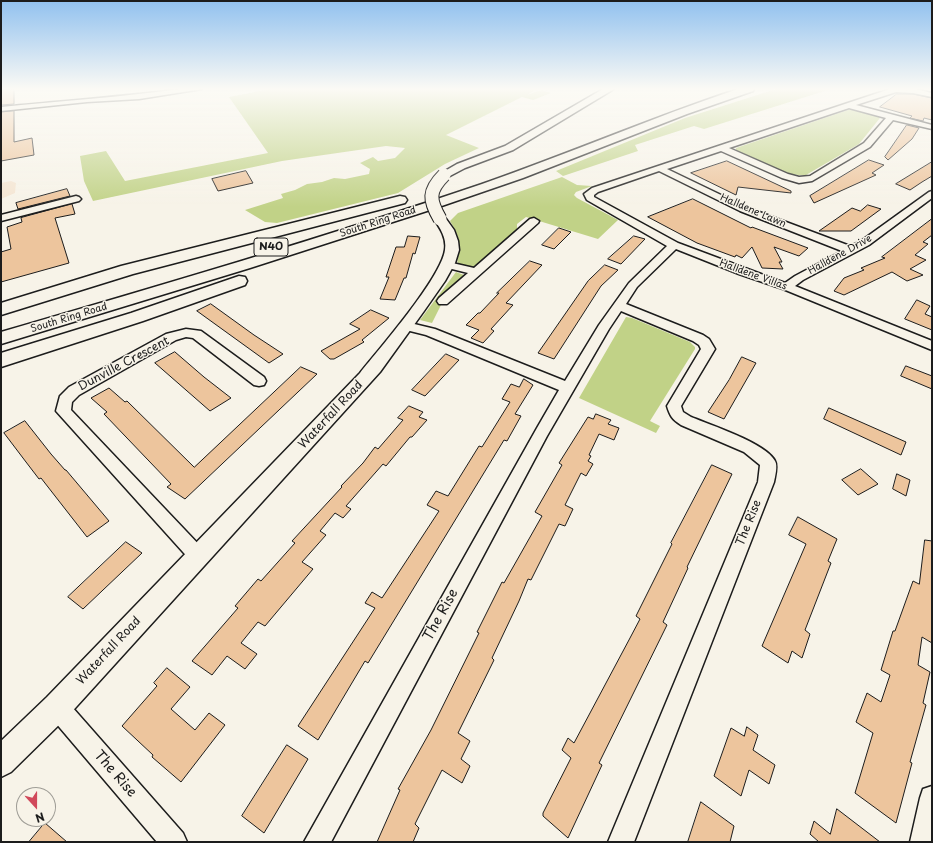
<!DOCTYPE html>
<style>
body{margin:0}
#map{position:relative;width:933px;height:843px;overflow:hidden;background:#f7f3e8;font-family:"Playpen Sans",sans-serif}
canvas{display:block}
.frame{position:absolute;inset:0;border:2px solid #1c1c1c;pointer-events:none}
.north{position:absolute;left:16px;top:787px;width:40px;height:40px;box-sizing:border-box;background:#f7f3e8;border:1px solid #9f9d96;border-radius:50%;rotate:159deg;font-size:11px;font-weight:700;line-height:16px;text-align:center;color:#1c1c1c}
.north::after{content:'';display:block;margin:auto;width:14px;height:18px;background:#d1495b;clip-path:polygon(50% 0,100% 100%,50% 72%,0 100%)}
</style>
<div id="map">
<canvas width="933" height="843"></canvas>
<div class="frame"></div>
<div class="north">N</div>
</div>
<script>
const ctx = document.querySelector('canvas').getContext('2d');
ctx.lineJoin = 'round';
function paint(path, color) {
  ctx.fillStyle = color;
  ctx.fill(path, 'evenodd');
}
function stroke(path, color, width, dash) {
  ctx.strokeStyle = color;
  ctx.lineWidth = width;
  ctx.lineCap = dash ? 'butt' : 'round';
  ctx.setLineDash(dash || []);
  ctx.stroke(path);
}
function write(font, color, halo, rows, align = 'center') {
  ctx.font = font + ' "Playpen Sans",sans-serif';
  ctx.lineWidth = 3;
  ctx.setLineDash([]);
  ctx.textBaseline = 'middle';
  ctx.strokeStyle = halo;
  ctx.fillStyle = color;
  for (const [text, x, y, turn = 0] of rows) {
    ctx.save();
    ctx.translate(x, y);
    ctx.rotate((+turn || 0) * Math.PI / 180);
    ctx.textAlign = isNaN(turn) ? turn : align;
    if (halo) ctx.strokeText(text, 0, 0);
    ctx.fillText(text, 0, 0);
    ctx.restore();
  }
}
paint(new Path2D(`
 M11 181 16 183 15 193 1 199V183Z`), '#f4e5d2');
paint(new Path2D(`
 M270 89H537L527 95 541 90 551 93 533 100 522 97 446 135 479 148 445 164 398 193 277 223 265 222 245 210 283 198 281 194 295 190 307 184 322 182 334 178 345 179 369 174 370 169 360 163 373 157 378 161 395 158 405 148 386 146 282 161 93 201 84 181 80 156 106 151 125 181 268 153 229 97Z
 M776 89H831L704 129 694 126 635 145 638 151 563 176 556 171 685 118Z
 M848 110H855L877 116 880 118 859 144 806 175C790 178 751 159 736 150V148Z
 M562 177 577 185 592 186 576 192 574 195 577 198 618 220 598 239 526 217 517 224V232L480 263 470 268 458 263C456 259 459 256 459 251 461 240 455 229 450 221L458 213Z
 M456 272 464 275 438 298 441 305 432 323 420 320Z
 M626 317 632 318 690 342 695 347V349L650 421 660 426 656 433 579 398Z`), '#c1d287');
const building = new Path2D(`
 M14 89V104L1 105V90Z
 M897 94H913L932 98V120L924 118 923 121 910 118 912 116 880 107Z
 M14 111V142L32 138 34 155 1 161V112Z
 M907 125 919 128 912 139 888 160 885 157Z
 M869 160 884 165 872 173 876 175 814 203 810 196Z
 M727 161 791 191V193L738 187 736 195 691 173Z
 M932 162V176L922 182 910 190 896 184Z
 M246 171 253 183 218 191 212 179Z
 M67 189 70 196 18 209 16 203Z
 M693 199 751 228 752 227 808 248 799 256 774 247 782 262H779L783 269 762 268 752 247 742 258 736 255 735 257 697 243 648 217Z
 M72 204 75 214 55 218 69 263 1 282V252L11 249 7 227 22 222 21 218Z
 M868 205 881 209 851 231H819L852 208 860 211Z
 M932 219V235L923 242 928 244 915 255 926 260 910 269 923 275 907 281 892 272 844 295 834 291 844 278 864 270 861 268 885 258 882 257Z
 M559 228 571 232 554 249 542 245Z
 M408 236 420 237 415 254 413 253 406 278H404L395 300 380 299 389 277H386L396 247H404Z
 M634 236 645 239 621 264 608 259Z
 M530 261 542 265 506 303 513 305 491 329 494 331 483 343 471 338 479 330 466 325 478 313H480L499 293H497Z
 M605 265 618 270 601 286 554 359 538 353 588 281Z
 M917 300 930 306 925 314 932 317V330L905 319Z
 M211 304 254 335 283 354 269 363 197 311Z
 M371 310 389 318 362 340 364 342 334 359H330L321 351 360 329 350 324Z
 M175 352 204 377 231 398 210 411 155 363Z
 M446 354 459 360 425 396 412 390Z
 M742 357 756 363 724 419 708 412 729 380Z
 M906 366 932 376V389L901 376Z
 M301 367 317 374 185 499 167 487 171 484 104 414 107 412 91 398 109 388 125 402 127 401 194 467Z
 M524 379 533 385 515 414 521 416 507 441 504 440 368 663 365 661 318 740 298 726 375 608 365 603 372 592 382 598 439 511 427 505 436 491 448 496 479 446 482 447 510 402 502 399 511 384 519 387Z
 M409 406 423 412 419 417 427 420 412 437H410L386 466 383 464 346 506 351 509 343 518 335 513 320 531 326 535 302 562 313 569 265 626 258 622 241 643 257 654 245 669 227 656 212 675 192 661 238 608 235 606 258 579 261 581 295 543 292 541 342 487 341 486 363 463 375 447 378 449 403 420 398 418Z
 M829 408 906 442 901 455 824 419Z
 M596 414 611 420 608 424 619 428 614 440 599 434 589 455 591 456 588 461 593 464 586 476 581 473 565 505 573 509 565 526 559 524 531 580 528 579 519 601 492 658 494 660 458 733 470 741 461 759 470 766 462 783 442 770 415 824 419 828 413 842H377L400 790 398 789 431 730 479 633 477 632 502 582 504 583 542 516 535 512 562 465 559 463 588 417 593 419Z
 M25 421 51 454 65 470H66L109 521 87 537 41 478 39 479 26 462 4 433Z
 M712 465 732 474 687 567 688 568 663 622 667 625 599 763 602 765 568 838 543 816V813L571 758 562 750 568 738 574 743 630 638 640 619 636 616 672 544 671 543Z
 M861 469 878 484 858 495 842 480Z
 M897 474 910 480 906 496 893 489Z
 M798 517 837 539 828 561 831 563 805 630 810 634 802 658 792 651 788 663 762 646 806 544 789 535Z
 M925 540 932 541V643L922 637 918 665 930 672 923 703 926 705 910 762 912 763 896 823 855 793 873 733 856 722 867 693 881 702 890 675 881 670 893 631H895L913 581 919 584Z
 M126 542 142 553 83 609 68 597Z
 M167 668 190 687 171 709 195 730 209 713 225 725 181 782 152 757 153 755 122 726 157 686 154 683Z
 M747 727 758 735 753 750 775 765 769 784 749 770 741 796 714 776 731 728 744 736Z
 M287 745 308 759 264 833 242 816Z
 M701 802 734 826 730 842H688Z
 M837 809 880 842H819L810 834 814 821 830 834Z
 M45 823 67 842H29Z`);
paint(building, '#edc59d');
stroke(building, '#1c1c1c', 1);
const minor = new Path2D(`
 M181 89H202L139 99 87 102 1 111V107C61 101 121 97 181 89Z
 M890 89H915L932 93V97L913 93 896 92 856 105 932 125V129L893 120 870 147 812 181 799 183 782 178 721 151 667 169 746 207 850 246 861 241 929 192 932 191V198L869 245 803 280 795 286 932 341V350L783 289 739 274 676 249 637 287 626 304 703 335 709 339 715 349 681 406 683 412 691 417C710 425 766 443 775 461 778 466 775 476 774 482L634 842H608L758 482 760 465 744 452 681 425C672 419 670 416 667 406L701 349 699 345 693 341 621 311 609 329 547 436 331 842H304L537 428 559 390 426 335 402 329 400 326 402 323 406 322 435 329 565 381 599 325 629 283 667 246 587 200 584 194 592 188ZM849 108 886 118 864 143 810 176 799 177 788 174 729 148ZM659 171 740 211 842 251 795 276 785 283 678 243 594 197V195L598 192Z
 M76 196 79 197 81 199 79 201 1 221V215Z
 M534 218 539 221 538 223 447 304H439L437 301 439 298 468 273 444 267 442 265 444 263 448 262 474 268 530 219Z
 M186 329 201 331 264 377 266 381 264 385 259 386 254 385 193 338 186 337 176 340 79 395 72 402 71 410 204 550 207 556 204 562 198 565 192 562 56 411 60 396 69 387 166 334Z
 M57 696 65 699 183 833 187 842H157L49 715 46 707 49 699Z
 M932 786V842H910L920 798 923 789Z`);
const tertiary = new Path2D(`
 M603 89H614L513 150 465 168 448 177H440L438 175 457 164 505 146Z
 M440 215 444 216 454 230 458 241 459 250 455 263 445 281 424 311 380 372 67 717 11 772 1 777V741L47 697 360 373C380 348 441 278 445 250 447 238 440 228 434 219L436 216Z`);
const trunk = new Path2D(`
 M738 89H754L753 91 687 114 523 178 430 210 250 268 1 344V332C162 285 323 238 482 184 568 154 651 118 738 89Z
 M400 196 405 197 407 200 405 203 133 274 1 315V303L121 266Z
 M239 276 245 277 247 281 245 285 143 321 1 367V353L131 313Z`);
stroke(minor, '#1c1c1c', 3);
stroke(tertiary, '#1c1c1c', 3);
stroke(trunk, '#1c1c1c', 3);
paint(minor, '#f7f3e8');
paint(tertiary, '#f7f3e8');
paint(trunk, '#f7f3e8');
const tertiaryBridge = new Path2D(`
 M440 219C429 200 428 191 444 175`);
stroke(tertiaryBridge, '#1c1c1c', 15, []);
stroke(tertiaryBridge, '#f7f3e8', 13);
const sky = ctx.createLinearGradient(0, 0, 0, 207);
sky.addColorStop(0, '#91c1ef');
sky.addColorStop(0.43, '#fbfaf5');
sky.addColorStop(1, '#fbfaf500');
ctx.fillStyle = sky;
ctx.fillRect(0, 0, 933, 207);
write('10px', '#1c1c1c', '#f7f3e8', [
 ["Halldene Lawn",753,211,23],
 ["South Ring Road",378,222,-18],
 ["Halldene Drive",840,255,-29],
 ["Halldene Villas",753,275,20],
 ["South Ring Road",69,318,-17]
]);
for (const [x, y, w] of [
 [271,247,34]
]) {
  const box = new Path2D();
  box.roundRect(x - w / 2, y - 9, w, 18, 3);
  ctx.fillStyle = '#f7f3e8';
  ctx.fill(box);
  stroke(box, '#1c1c1c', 1);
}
write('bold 11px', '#1c1c1c', null, [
 ["N40",271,247]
]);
write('12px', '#1c1c1c', '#f7f3e8', [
 ["Dunville Crescent",124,364,-28],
 ["Waterfall Road",331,415,-47],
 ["The Rise",749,523,-68],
 ["Waterfall Road",109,651,-47]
]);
write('14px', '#1c1c1c', '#f7f3e8', [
 ["The Rise",441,615,-61],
 ["The Rise",115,774,49]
]);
</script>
